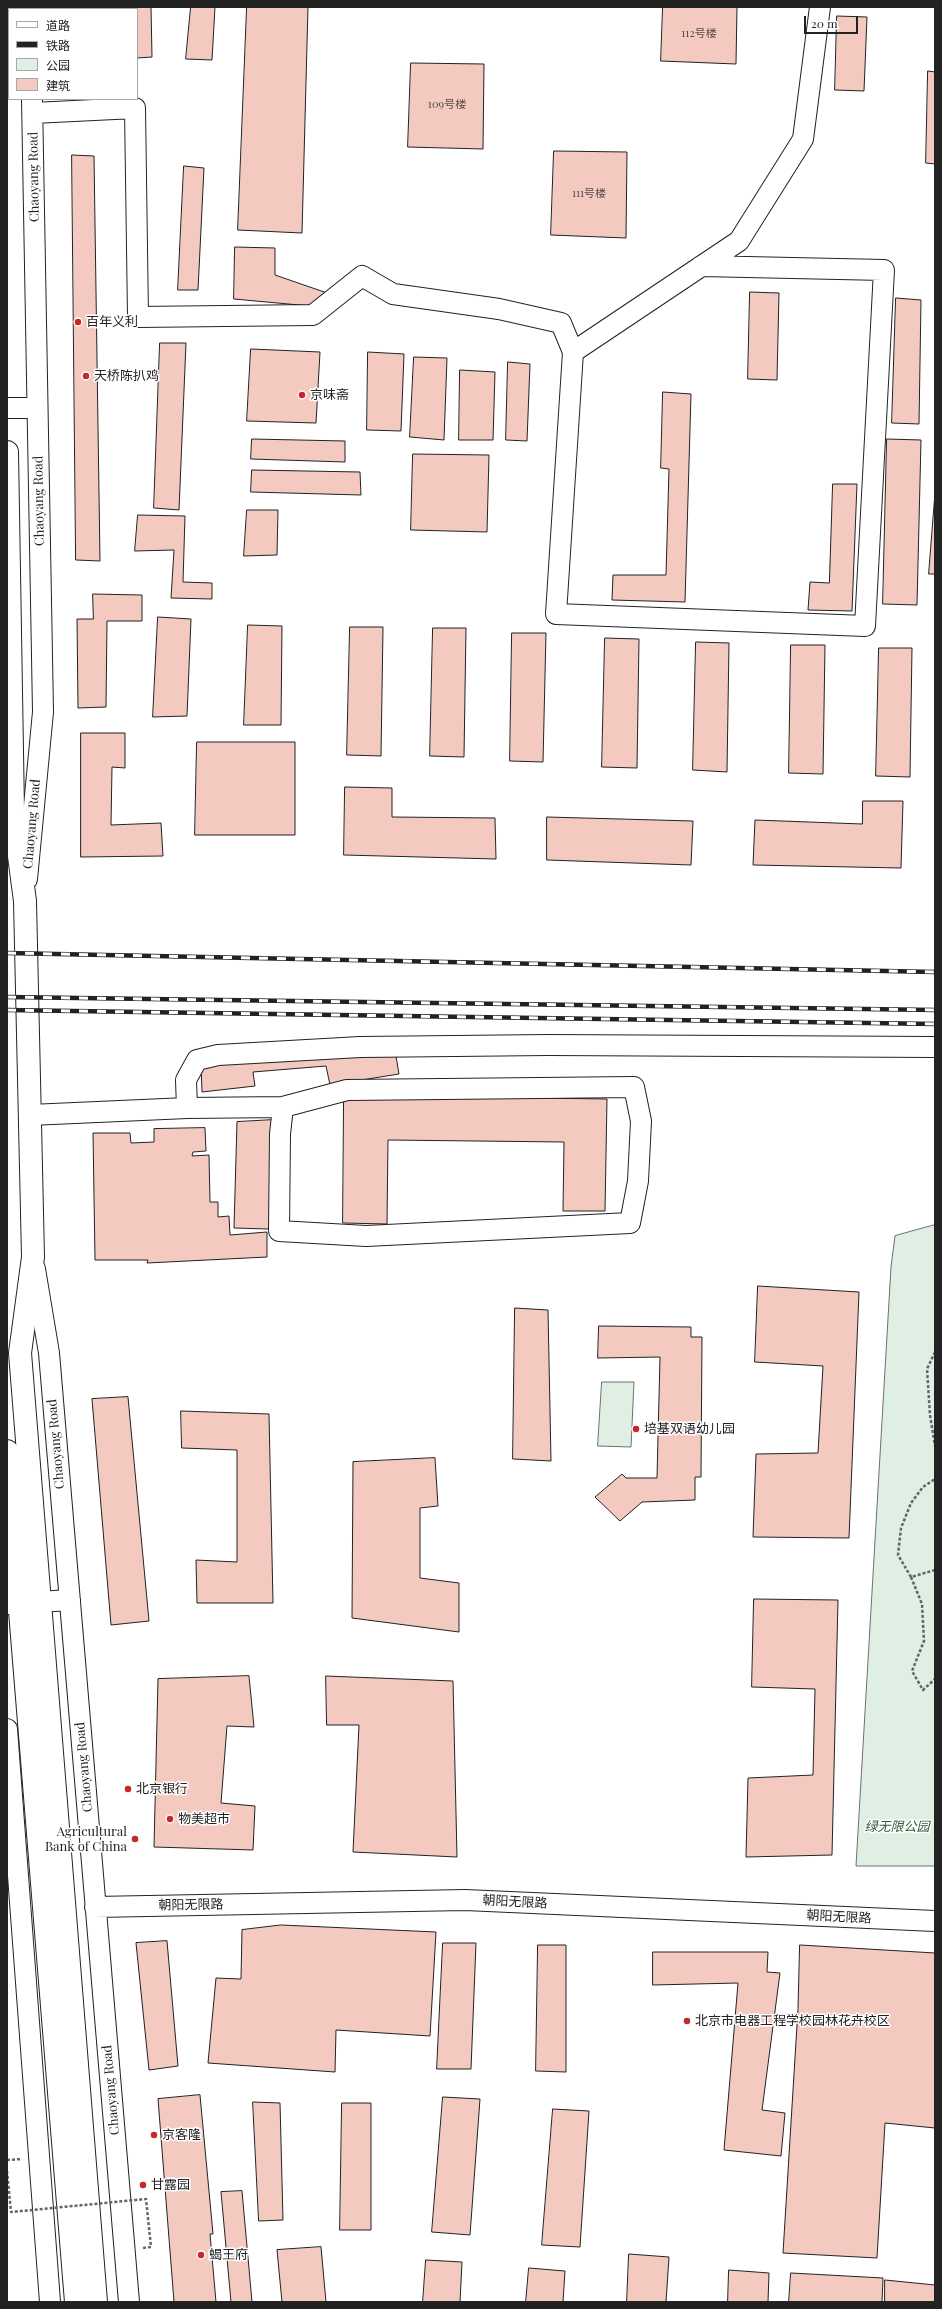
<!DOCTYPE html>
<meta charset="utf-8">
<style>
body{margin:0}
#map{position:relative;width:942px;height:2309px;overflow:hidden;background:#fff;font-family:"Playfair Display","Noto Sans SC",serif}
canvas{display:block}
.frame{position:absolute;inset:0;border:8px solid #222;pointer-events:none}
.legend{position:absolute;left:8px;top:8px;width:130px;height:92px;box-sizing:border-box;background:#fff;border:1px solid #a7a7a7;margin:0;padding:5px 7px;list-style:none;font-size:12px;color:#222}
.legend li{display:flex;align-items:center;gap:8px;height:20px}
.legend b{width:20px;border:1px solid #a7a7a7}
.scale{position:absolute;left:804px;top:16px;width:54px;height:18px;box-sizing:border-box;border:2px solid #222;border-top:0;padding-left:5px;font-size:12px;line-height:14px;white-space:nowrap;color:#222;-webkit-text-stroke:3px #fff;paint-order:stroke}
</style>
<div id="map">
<canvas width="942" height="2309"></canvas>
<div class="frame"></div>
<ul class="legend">
<li><b style="height:5px;background:#fff"></b>道路</li>
<li><b style="height:5px;background:#222"></b>铁路</li>
<li><b style="height:11px;background:#e0efe3"></b>公园</li>
<li><b style="height:11px;background:#f3c9c0"></b>建筑</li>
</ul>
<div class="scale">20 m</div>
</div>
<script>
const ctx = document.querySelector('canvas').getContext('2d');
ctx.lineJoin = 'round';
function paint(path, color) {
  ctx.fillStyle = color;
  ctx.fill(path, 'evenodd');
}
function stroke(path, color, width, dash) {
  ctx.strokeStyle = color;
  ctx.lineWidth = width;
  ctx.lineCap = dash ? 'butt' : 'round';
  ctx.setLineDash(dash || []);
  ctx.stroke(path);
}
function write(font, color, halo, rows, align = 'center') {
  ctx.font = font + ' "Playfair Display","Noto Sans SC",serif';
  ctx.lineWidth = 3;
  ctx.setLineDash([]);
  ctx.textBaseline = 'middle';
  ctx.strokeStyle = halo;
  ctx.fillStyle = color;
  for (const [text, x, y, turn = 0] of rows) {
    ctx.save();
    ctx.translate(x, y);
    ctx.rotate((+turn || 0) * Math.PI / 180);
    ctx.textAlign = isNaN(turn) ? turn : align;
    if (halo) ctx.strokeText(text, 0, 0);
    ctx.fillText(text, 0, 0);
    ctx.restore();
  }
}
const green = new Path2D(`
 M935 1225V1866H856L891 1267 895 1236Z
 M602 1382H634L631 1447 598 1446Z`);
paint(green, '#e0efe3');
stroke(green, '#6f6f6f', 1);
const building = new Path2D(`
 M69 7H151L152 57 137 58V9H69Z
 M191 7H215L212 60 186 59Z
 M247 7H308L302 233 238 230Z
 M663 7H737L736 64 661 61Z
 M837 16 867 17 864 91 835 90Z
 M411 63 484 64 483 149 408 147Z
 M928 71 935 72V164L926 163Z
 M554 151 627 152 626 238 551 235Z
 M72 155 94 156 100 561 76 560Z
 M184 166 204 168 198 290H178Z
 M235 247 275 248V275L330 294 310 306 234 299Z
 M750 292 779 293 777 380 748 379Z
 M896 298 921 300 919 424 892 423Z
 M160 343H186L179 510 154 508Z
 M251 349 320 352 316 423 247 421Z
 M368 352 404 354 401 431 367 430Z
 M414 357 447 358 444 440 410 437Z
 M508 362 530 364 527 441 506 440Z
 M460 370 495 372 493 440H459Z
 M663 392 691 394 685 602 612 600 613 575H666L669 469 661 468Z
 M252 439 345 441V462L251 459Z
 M887 439 921 440 917 605 883 604Z
 M413 454 489 455 487 532 411 530Z
 M252 470 360 472 361 495 251 492Z
 M833 484H857L852 611 808 610 810 582 829 583Z
 M935 493V574H929Z
 M247 510H278L277 555 244 556Z
 M138 515 185 516 183 582 212 583V599L171 598 174 550 135 551Z
 M93 594 142 595V621H107L106 707 78 708 77 619H93Z
 M158 617 191 619 187 716 153 717Z
 M248 625 282 626 281 725H244Z
 M350 627H383L381 756 347 755Z
 M433 628H466L464 757 430 756Z
 M512 633H546L543 762 510 761Z
 M605 638 639 639 637 768 602 767Z
 M696 642 729 643 727 772 693 770Z
 M791 645H825L823 774 789 773Z
 M879 648H912L910 777 876 776Z
 M81 733H125V768L112 767 111 825 161 823 163 856 81 857Z
 M197 742H295V835H195Z
 M345 787 392 788V817L495 818 496 859 344 855Z
 M863 801H903L901 868 753 865 755 820 862 824Z
 M547 817 693 821 691 865 547 860Z
 M379 1054 396 1056 399 1074 330 1085 326 1066 253 1072 255 1086 202 1092 201 1064Z
 M344 1095 607 1099 605 1211H563L564 1142 388 1140 387 1224 343 1223Z
 M273 1120 269 1229 234 1228 237 1122Z
 M205 1128 206 1151 193 1152 192 1156 209 1155 210 1202H218V1217L229 1216 230 1235 267 1232V1257L147 1263 148 1260H95L93 1133H130L131 1143 154 1142V1129Z
 M758 1286 859 1292 849 1538 753 1537 756 1454 818 1453 823 1366 755 1362Z
 M515 1308 548 1310 551 1461 513 1459Z
 M599 1326 691 1327V1337H702L701 1477H695V1500L642 1502 620 1521 595 1497 622 1474 626 1478H657L660 1357 598 1358Z
 M128 1397 149 1621 111 1625 92 1399Z
 M181 1411 269 1414 273 1603H197L196 1560 237 1562V1450L182 1448Z
 M435 1458 438 1506 420 1508V1578L459 1583V1632L352 1618 353 1462Z
 M754 1599 838 1600 832 1855 746 1857 748 1778 813 1775 815 1689 752 1687Z
 M249 1676 254 1727 227 1726 221 1803 255 1806 253 1850 154 1847 158 1679Z
 M326 1676 453 1681 457 1857 353 1852 359 1725H327Z
 M281 1925 436 1932 430 2036 336 2030 335 2072 208 2063 216 1978 241 1979 242 1930Z
 M167 1941 178 2066 149 2070 136 1943Z
 M443 1943H476L471 2069H437Z
 M538 1945H566V2072L536 2071Z
 M800 1945 935 1953V2128L885 2123 877 2258 783 2253 798 2009Z
 M653 1952H768L767 1972 780 1973 762 2110 785 2113 781 2156 724 2150 738 1983 653 1985Z
 M200 2095 213 2234H210L216 2302H174L158 2099Z
 M443 2097 480 2099 470 2235 432 2232Z
 M253 2102 280 2103 283 2220 259 2221Z
 M342 2103H371V2230H340Z
 M553 2109 589 2111 580 2247 542 2245Z
 M242 2191 252 2302H231L221 2192Z
 M321 2247 326 2302H282L277 2250Z
 M629 2254 669 2257 666 2302H627Z
 M426 2260 462 2262 460 2302H423Z
 M529 2268 565 2271 563 2302H526Z
 M729 2270 769 2273 768 2302H728Z
 M791 2273 883 2278 882 2302H789Z
 M885 2280 935 2285V2302H885Z`);
paint(building, '#f3c9c0');
stroke(building, '#222', 1);
const minor = new Path2D(`
 M31 7V9
 M33 113 135 108 138 317 313 315 362 276 393 294 499 309 561 323 573 352
 M701 266 884 270 865 626 556 614 573 352 739 241 803 139 820 7
 M7 408H37
 M27 879 43 712 32 99
 M187 1108 283 1107 280 1134 279 1231 366 1236 630 1223 638 1181 641 1121 634 1087 347 1090 283 1107
 M30 1115 187 1108 186 1080 197 1060 218 1055 360 1047 548 1045 935 1047
 M35 1269 49 1353 129 2302
 M7 1604 70 1600
 M7 1729 50 2302
 M95 1907 465 1900 935 1921`);
const highway = new Path2D(`
 M7 452 13 811 25 901 33 1257 20 1353 96 2302
 M7 1451 76 2302`);
stroke(minor, '#222', 22);
stroke(highway, '#222', 24);
stroke(new Path2D(`
 M935 1352 927 1369 930 1415 935 1446
 M935 1570 911 1577 922 1604 924 1641 912 1671 923 1690 935 1679
 M911 1577 898 1555 901 1528 911 1503 923 1487 935 1479
 M7 2160 22 2159
 M143 2248 151 2247`), '#646464', 2.5, [3, 2]);
stroke(minor, '#fff', 20);
stroke(highway, '#fff', 22);
const rail = new Path2D(`
 M7 953 935 972
 M7 997 935 1010
 M7 1010 935 1024`);
stroke(rail, '#222', 4.5);
stroke(rail, '#fff', 3, [9]);
stroke(new Path2D(`
 M7 2171 11 2212 146 2199 151 2247`), '#646464', 2.5, [3, 2]);
for (const [x, y, r, color] of [
 [78,322,4,"#c62828"],
 [86,376,4,"#c62828"],
 [302,395,4,"#c62828"],
 [636,1429,4,"#c62828"],
 [128,1789,4,"#c62828"],
 [170,1819,4,"#c62828"],
 [135,1839,4,"#c62828"],
 [687,2021,4,"#c62828"],
 [154,2135,4,"#c62828"],
 [143,2185,4,"#c62828"],
 [201,2255,4,"#c62828"]
]) {
  const dot = new Path2D();
  dot.arc(x, y, r, 0, 2 * Math.PI);
  ctx.fillStyle = color;
  ctx.fill(dot);
  stroke(dot, '#fff', 1.5);
}
write('11px', '#564c4a', null, [
 ["112号楼",699,34],
 ["109号楼",447,105],
 ["111号楼",589,194]
]);
write('13px', '#222', '#fff', [
 ["Chaoyang Road",34,177,-91],
 ["Chaoyang Road",39,501,-91],
 ["Chaoyang Road",32,824,-85],
 ["Chaoyang Road",56,1444,-95],
 ["Chaoyang Road",84,1767,-95],
 ["朝阳无限路",515,1902,3],
 ["朝阳无限路",191,1905,-1],
 ["朝阳无限路",839,1917,3],
 ["Chaoyang Road",111,2090,-95]
]);
write('13px', '#222', '#fff', [
 ["百年义利",86,322],
 ["天桥陈扒鸡",94,376],
 ["京味斋",310,395],
 ["培基双语幼儿园",644,1429],
 ["北京银行",136,1789],
 ["物美超市",178,1819],
 ["Agricultural",127,1832,"right"],
 ["Bank of China",127,1847,"right"],
 ["北京市电器工程学校园林花卉校区",695,2021],
 ["京客隆",162,2135],
 ["甘露园",151,2185],
 ["蝎王府",209,2255]
], 'left');
write('italic 13px', '#2f5e38', '#fff', [
 ["绿无限公园",897,1827]
]);
</script>
